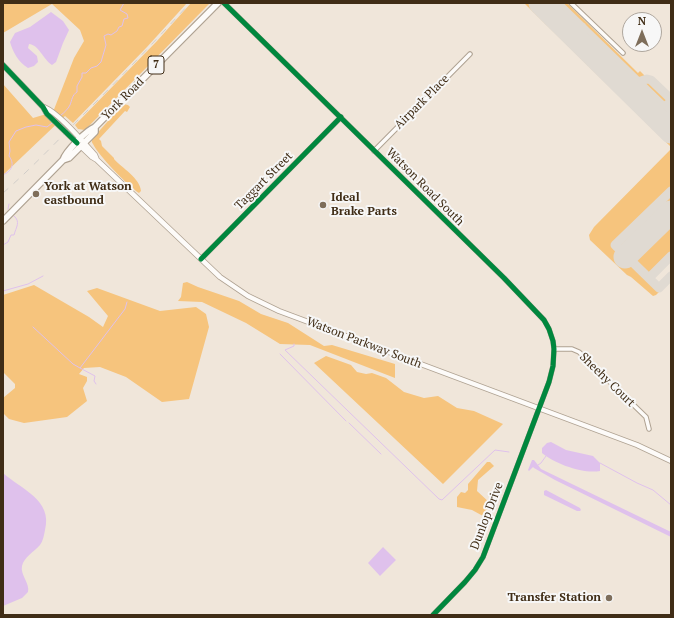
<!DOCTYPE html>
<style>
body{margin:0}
#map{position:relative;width:674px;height:618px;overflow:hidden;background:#f0e6da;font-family:"PT Serif",serif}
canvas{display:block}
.frame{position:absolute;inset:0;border:4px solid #402d16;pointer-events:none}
.north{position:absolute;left:622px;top:12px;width:40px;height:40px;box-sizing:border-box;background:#f7f7f7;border:1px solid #aea69d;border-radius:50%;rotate:0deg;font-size:11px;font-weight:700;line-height:16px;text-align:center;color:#402d16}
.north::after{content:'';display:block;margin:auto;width:14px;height:18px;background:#7e6e5b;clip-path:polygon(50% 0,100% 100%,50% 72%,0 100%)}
</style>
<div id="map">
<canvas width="674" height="618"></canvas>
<div class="frame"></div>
<div class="north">N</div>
</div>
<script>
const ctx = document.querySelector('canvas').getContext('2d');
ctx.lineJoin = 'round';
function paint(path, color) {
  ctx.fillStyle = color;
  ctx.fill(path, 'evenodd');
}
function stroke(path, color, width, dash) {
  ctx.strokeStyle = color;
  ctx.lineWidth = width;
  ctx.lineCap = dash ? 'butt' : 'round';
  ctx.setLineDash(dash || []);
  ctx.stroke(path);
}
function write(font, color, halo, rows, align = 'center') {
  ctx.font = font + ' "PT Serif",serif';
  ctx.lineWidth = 4;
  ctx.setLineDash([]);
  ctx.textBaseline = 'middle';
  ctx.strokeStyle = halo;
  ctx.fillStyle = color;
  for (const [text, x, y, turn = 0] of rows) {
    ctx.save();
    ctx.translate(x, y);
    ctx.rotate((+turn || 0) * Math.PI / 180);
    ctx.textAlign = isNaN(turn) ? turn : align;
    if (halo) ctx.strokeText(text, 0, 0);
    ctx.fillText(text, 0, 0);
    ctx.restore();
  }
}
paint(new Path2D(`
 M3 3H187L147 47 73 123 65 116 3 175V84L33 118 53 112 74 58 84 41 80 30 52 4 3 33Z
 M191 3H210L85 130 78 129 75 125 157 41Z
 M524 3H567L638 73 640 71 648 79 647 81 671 104V147Z
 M123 104 128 105 130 107 127 112 125 111 99 139 101 141 102 146 114 158V159C122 168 140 178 141 191L139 193C128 186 98 155 93 144 91 141 92 141 93 138Z
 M671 149V255L647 278 660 291 656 295 653 296 631 277 627 275 590 240 589 235 594 227Z
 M187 282 198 287 239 301 261 314 288 323 324 346 332 345 395 364V378L310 345 280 344 246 323 202 302 178 301 181 297 183 283Z
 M34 285 89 317 103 327 108 316 87 291 97 288 160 311 196 307 206 314 209 327 189 399 162 402 126 377 100 367 84 368 79 374 87 377V381L83 388 87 401 67 417 24 423 9 419 3 413V398L15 388V384L3 372V295Z
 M326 356 351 365 357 372 366 374 372 373 386 378 404 392 424 398 438 396 457 408 474 411 503 424 443 484 314 363Z
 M487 462H490L494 466 478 480 477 491 490 503 483 516 472 510 457 507V497L461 492 465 493 468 490V484Z`), '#f6c47d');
paint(new Path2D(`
 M51 12 63 21 69 30 63 43 56 62 52 65C43 59 39 45 29 44L28 48 37 56 38 62 34 66 28 68C18 62 13 52 10 42L15 33 30 27Z
 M551 442 566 450 593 456 600 463V471C583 474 555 464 542 453V448L547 443Z
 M532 460H534L541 469 671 532V537L555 480 534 468 533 467 529 471 528 470Z
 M3 473C21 489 53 500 45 530 44 535 43 541 40 545 34 552 24 557 22 566 20 575 30 583 28 592L22 598 3 606Z
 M546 490 580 508 581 510 580 511H577L544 495V491Z
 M383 547 396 560 380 576 368 563Z`), '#dfc1ec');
stroke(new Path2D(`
 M61 115C64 113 68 109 70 105 72 100 72 95 77 92V86L82 77V73H86L91 68 97 66 101 62 106 45 104 36 108 34 111 35 117 31 119 27 122 26 124 19 128 18 127 14 120 10 124 3
 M3 175C12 171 15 164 9 156L10 151 9 142 16 131 26 127 36 125 47 127 52 123
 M8 209 9 204
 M3 245 8 242 11 235H14C16 227 21 222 14 216
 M3 291 28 284 43 276
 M33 327 73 364 80 368
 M294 344V346L285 350 439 499 442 500 495 450 509 452
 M280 354 346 421
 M96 384 94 381 95 376 80 368 125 309 127 302
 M349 423 381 454
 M600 463 637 483 653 490 671 505
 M538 465 541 463 546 456`), '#dfc1ec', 1);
stroke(new Path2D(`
 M557 3 671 114
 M573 36 582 27
 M638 82 647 79 651 80 671 99
 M655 116 669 103
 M671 191 615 245 659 288 671 276
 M649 278 671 256`), '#e0dad2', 9);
stroke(new Path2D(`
 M540 3 671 132
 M625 257 671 212`), '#e0dad2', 23);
const street = new Path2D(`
 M224 3 504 278 544 320 549 329 553 341 554 349 553 366 549 382 483 557 475 570 465 582 433 615
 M571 3 623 53
 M374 151 470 54
 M201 259 341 117
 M554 349H572L579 352 646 417 649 429`);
const secondary = new Path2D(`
 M3 65 43 107 47 114 92 157 97 160 220 277 248 296 279 311 637 445 671 461
 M44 107C60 114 82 141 95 155L97 160`);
const primary = new Path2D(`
 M63 160 69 158 95 132V127
 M3 221 63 160C66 151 87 130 95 127L218 3`);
stroke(street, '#afa292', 5.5);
stroke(secondary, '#afa292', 6);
stroke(primary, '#afa292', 8);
stroke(street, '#fdfbf9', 3.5);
stroke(secondary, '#fdfbf9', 4.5);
stroke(primary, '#fdfbf9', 5.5);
stroke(new Path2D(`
 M3 193C33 167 60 138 88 110 123 75 157 39 190 3`), '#d1cdc9', 1, [7, 7]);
stroke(new Path2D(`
 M224 3 504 278 544 320 549 329 553 341 554 349 553 366 549 382 483 557 475 570 465 582 433 615
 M3 65 43 107 47 114 77 143
 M201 259 341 117`), '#00873e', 5);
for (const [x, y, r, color] of [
 [36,194,4,"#7e6e5b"],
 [323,205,4,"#7e6e5b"],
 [609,598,4,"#7e6e5b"]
]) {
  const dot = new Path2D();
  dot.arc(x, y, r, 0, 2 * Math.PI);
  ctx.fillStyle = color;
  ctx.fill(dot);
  stroke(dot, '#f7f7f7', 1.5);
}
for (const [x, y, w] of [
 [156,65,16]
]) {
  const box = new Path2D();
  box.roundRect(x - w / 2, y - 9, w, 18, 3);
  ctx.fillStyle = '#f7f7f7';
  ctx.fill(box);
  stroke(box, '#402d16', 1);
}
write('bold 11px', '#402d16', null, [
 ["7",156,65]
]);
write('12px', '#402d16', '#f7f7f7', [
 ["York Road",123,99,-45],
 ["Airpark Place",422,102,-45],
 ["Taggart Street",264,181,-45],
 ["Watson Road South",425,187,45],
 ["Watson Parkway South",364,343,21],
 ["Sheehy Court",607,380,44],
 ["Dunlop Drive",487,516,-69]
]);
write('bold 12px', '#402d16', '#f7f7f7', [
 ["York at Watson",44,187],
 ["eastbound",44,201],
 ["Ideal",331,198],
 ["Brake Parts",331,212],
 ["Transfer Station",601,598,"right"]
], 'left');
</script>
